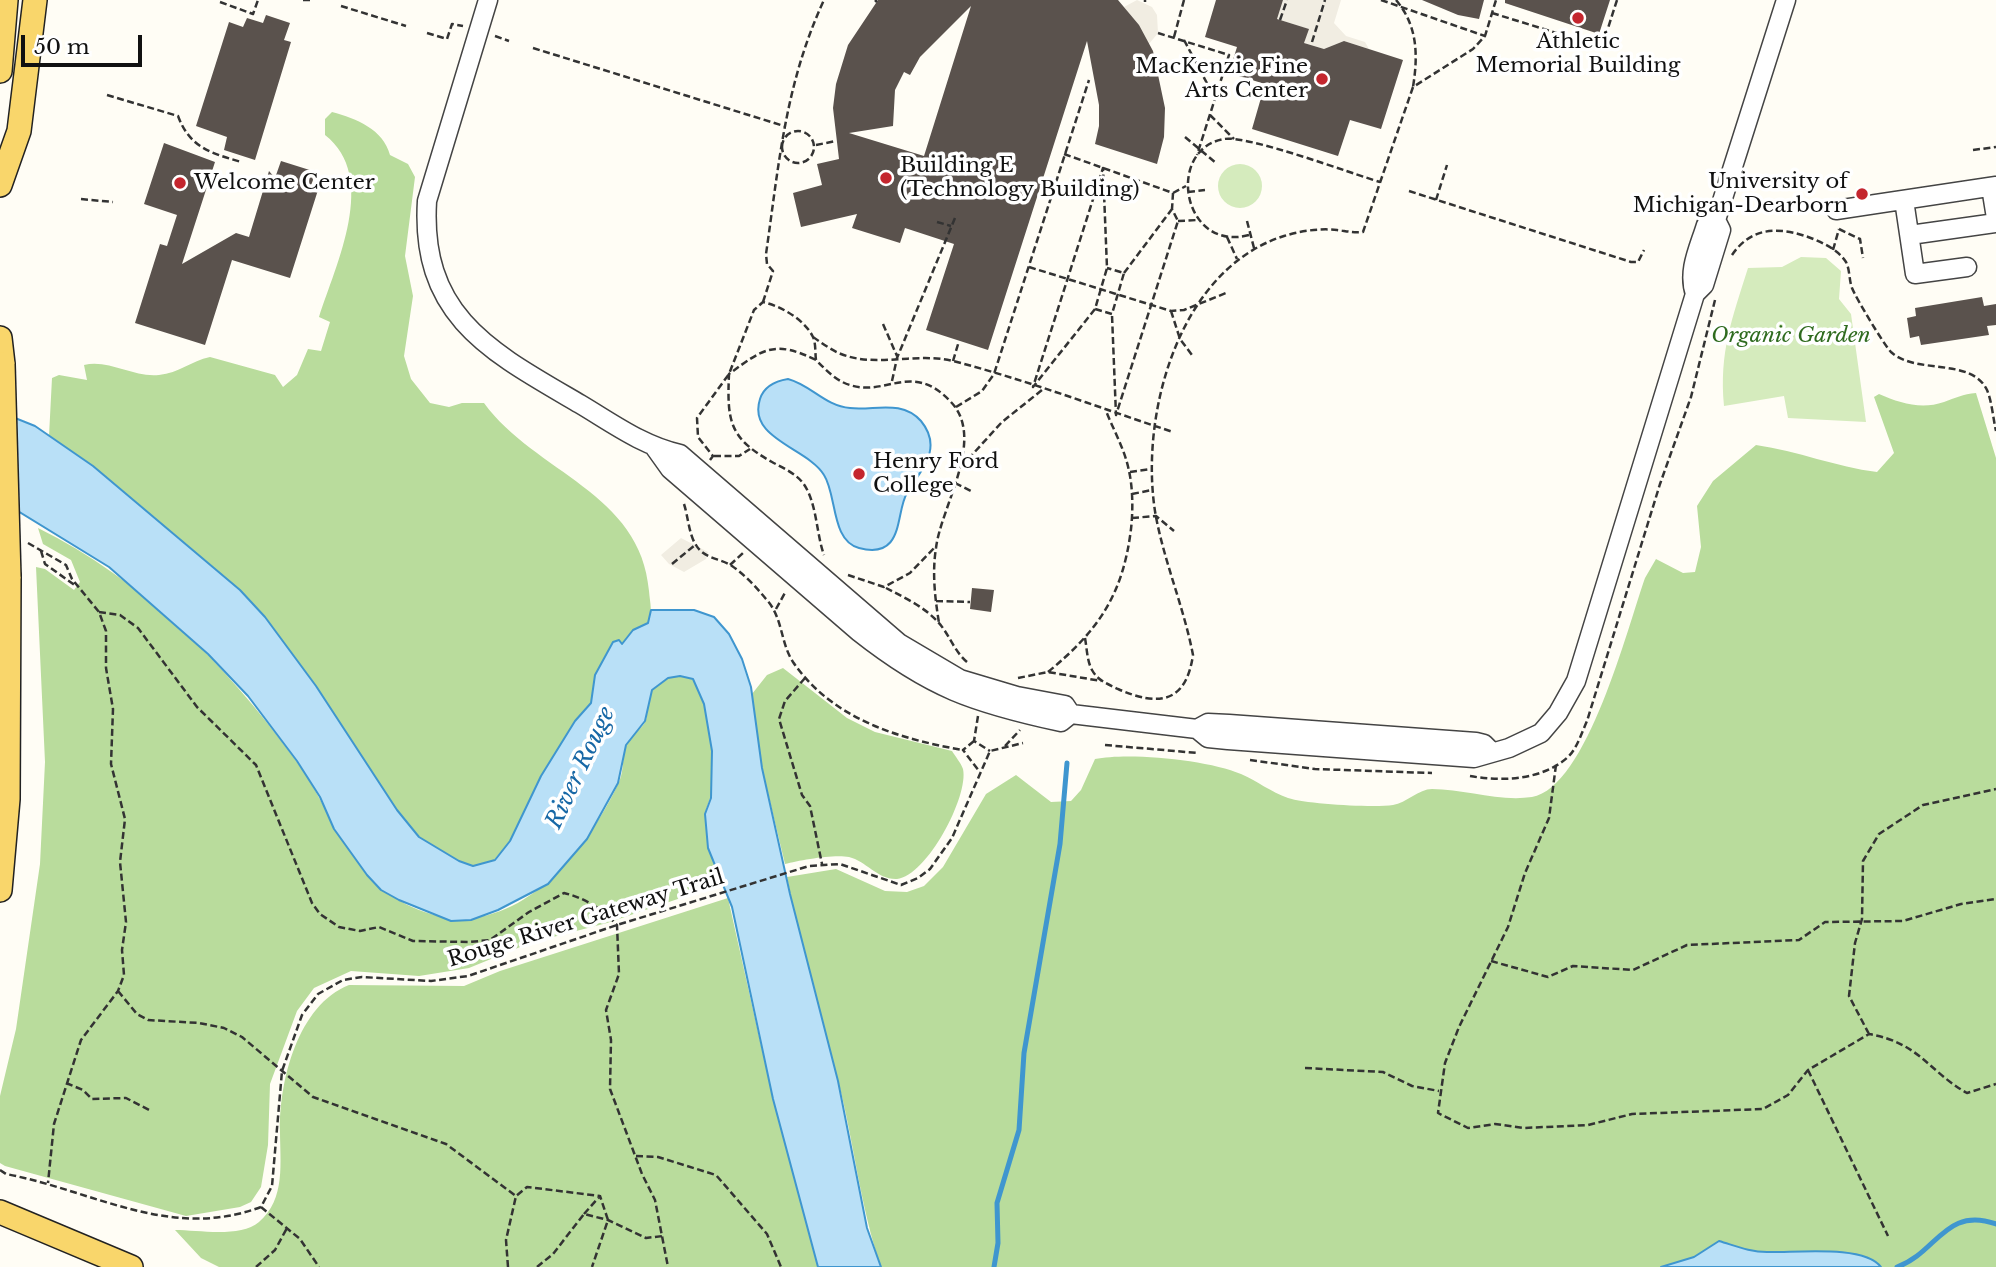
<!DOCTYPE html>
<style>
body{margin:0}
#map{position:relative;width:1996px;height:1267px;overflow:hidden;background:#fffdf5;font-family:"Libre Baskerville",serif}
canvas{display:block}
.scale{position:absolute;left:21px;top:35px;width:121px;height:32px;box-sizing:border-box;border:4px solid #111;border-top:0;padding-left:9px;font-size:21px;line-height:24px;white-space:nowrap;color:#111;-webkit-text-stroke:5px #fff;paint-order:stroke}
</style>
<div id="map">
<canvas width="1996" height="1267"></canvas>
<div class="scale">50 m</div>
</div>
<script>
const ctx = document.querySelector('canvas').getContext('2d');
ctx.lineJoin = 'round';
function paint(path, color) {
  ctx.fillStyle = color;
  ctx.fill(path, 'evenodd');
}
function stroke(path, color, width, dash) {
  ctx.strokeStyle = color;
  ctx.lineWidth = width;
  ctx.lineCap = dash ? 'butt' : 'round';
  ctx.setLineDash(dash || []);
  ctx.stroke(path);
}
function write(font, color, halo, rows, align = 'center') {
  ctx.font = font + ' "Libre Baskerville",serif';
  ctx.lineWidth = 7;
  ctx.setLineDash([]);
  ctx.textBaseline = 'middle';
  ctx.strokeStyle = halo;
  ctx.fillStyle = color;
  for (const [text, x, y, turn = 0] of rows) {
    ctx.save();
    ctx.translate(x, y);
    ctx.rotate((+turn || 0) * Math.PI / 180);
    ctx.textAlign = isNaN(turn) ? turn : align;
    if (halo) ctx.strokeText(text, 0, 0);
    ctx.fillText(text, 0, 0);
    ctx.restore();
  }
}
paint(new Path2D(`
 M1218 186a22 22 0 1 1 44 0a22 22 0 1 1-44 0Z
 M1801 257 1826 258 1841 271 1839 299 1851 314 1866 422 1788 418 1784 396 1724 406C1719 352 1732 319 1748 268L1782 267Z`), '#d5ebbd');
paint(new Path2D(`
 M332 112C357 119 383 129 390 155L408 164 415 177 405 256 413 296 404 356 411 379 430 403 449 407 462 403H484C535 473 641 492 649 591 650 603 653 613 648 623L633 630 622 644 613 642 595 675 591 703 575 721 541 776 510 841 494 860 474 866 459 861 419 837 397 810 316 686 265 617 240 590 131 498 49 436 52 378 59 375 87 380 84 365C109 359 134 378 159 375 179 373 191 361 210 357L275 375 283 387 297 375 308 349 321 351 330 322 319 317C336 264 379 177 325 135V119Z
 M1976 393 1996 458V1267H1881C1863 1244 1793 1253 1768 1252 1750 1252 1736 1246 1719 1241L1694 1257 1661 1267H881C860 1206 854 1142 838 1080 820 1013 800 946 787 877L836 869 885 891 907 892 924 886 943 867 986 794 1016 775 1051 802 1071 801 1081 790 1095 759C1129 752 1209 760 1241 774 1257 781 1271 792 1288 798 1306 804 1374 808 1393 805 1406 803 1419 789 1432 789 1465 789 1499 802 1532 797 1587 788 1628 626 1645 578L1656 559 1683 573 1695 572 1701 547 1697 506 1713 481 1756 445C1798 451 1836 467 1877 472L1894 453 1874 397 1879 394C1900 403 1921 410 1944 402 1955 398 1963 394 1976 393Z
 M38 528C142 579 226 665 294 758 333 810 348 878 412 907 507 951 583 859 619 782 625 769 621 755 628 742 632 733 642 730 646 720 649 709 647 695 655 686 661 679 673 676 682 676 691 677 696 681 700 689 712 720 715 761 711 794 710 801 705 809 705 816 706 841 713 861 722 884L607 923 530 943 469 968 419 976 351 971 314 988 297 1011 270 1084 268 1145 261 1187 251 1202 240 1207 186 1216 5 1166 0 1163V1096L16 1029 40 864 45 762 36 567 45 569 74 590 80 582 71 560 43 544Z
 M783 668 847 718 875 732 952 751C955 756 961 763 963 769 969 796 927 876 897 879 878 880 866 861 849 857 834 854 800 860 785 864L762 768 752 694 767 675Z
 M728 898 773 1099 818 1267H219L201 1258 175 1230C199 1230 240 1238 259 1222 286 1199 280 1162 280 1131 279 1081 298 1005 349 985L464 986 500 971Z`), '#b9dc9c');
paint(new Path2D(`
 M1137 0 1152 7 1157 15 1158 33 1149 44 1124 7Z
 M1283 0H1341L1334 23 1346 36 1365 42 1369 49 1344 41 1324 49 1304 43 1308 29 1277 19Z
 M681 538 708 552 706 559 684 572 669 564 661 555Z`), '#f1ede2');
const water = new Path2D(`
 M788 379C811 385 825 406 850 408 874 411 901 399 921 421 944 449 920 471 907 493 895 513 905 560 859 548 831 541 837 495 824 475 808 448 747 439 760 399 764 386 776 381 788 379Z
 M0 412 35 426 93 466 240 590 265 617 316 686 397 810 419 837 459 861 473 866 495 860 510 841 541 776 575 721 591 703 595 675 613 642 619 640 622 644 633 630 648 623 651 610H694L714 617 729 634 742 659 751 687 762 768 790 894 838 1081 867 1228 881 1267H818L773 1099 732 907 708 848 705 814 711 798 712 751 704 704 693 679 680 676 668 678 652 690 645 721 626 745 618 783 587 839 548 884 498 910 471 920 451 921 399 900 381 890 367 875 334 829 320 797 297 761 248 696 208 654 109 567 0 500Z
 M1719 1241C1736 1246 1750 1252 1767 1252 1793 1253 1864 1244 1881 1267H1661L1694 1257Z`);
paint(water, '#b9e0f7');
stroke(water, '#3f96cf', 2);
stroke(new Path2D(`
 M994 1267 998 1243 997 1203 1019 1130 1024 1053 1060 844 1067 763
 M1897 1267C1937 1253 1945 1206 1996 1224`), '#3f96cf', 5);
paint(new Path2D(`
 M878 0H1118L1139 25 1153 51 1165 108 1164 137 1157 164 1095 144 1099 126V105L1087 41 988 350 926 330 954 244 905 228 900 243 852 228 857 214 801 227 793 193 822 185 817 164 839 159 833 108 836 84 848 45ZM971 6 924 156 849 133 893 126 895 90 904 72 910 75 920 57Z
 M1216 0H1283L1277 19 1309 29 1304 43 1324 49 1344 41 1403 60 1381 129 1350 120 1338 156 1252 129 1265 84 1229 73 1237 47 1205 37Z
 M1422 0H1484L1479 19 1458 15Z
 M1505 0H1610L1599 34 1505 3Z
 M266 15 290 23 284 40 291 42 255 160 224 150 227 137 196 126 229 22 243 27 247 18 263 23Z
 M164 143 215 162 182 264 236 233 249 237 269 171 275 178 281 161 316 172 310 188 318 190 290 278 232 260 205 345 135 323 160 244 167 246 177 215 144 204Z
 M1982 297 1984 306 1996 304V325L1987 326 1989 335 1921 345 1919 336 1910 338 1907 318 1916 316 1915 308Z
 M972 588 994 590 991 612 970 609Z`), '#5a524d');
const minor = new Path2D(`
 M488 0 427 201C420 317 491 352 580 404 612 423 643 446 680 454L899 643 960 679 1017 696 1065 705 1071 714
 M1991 187 1996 218
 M1904 200 1915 274 1967 267
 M1836 210 1996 186
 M1910 235 1996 223
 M1695 294C1687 271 1699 248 1706 225L1716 220
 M655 448 670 469 859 632C930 688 973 703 1061 722L1071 714 1197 729
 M1491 751 1484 744 1476 742 1229 724 1208 723 1197 729 1208 738 1228 740 1474 758 1509 748 1541 733 1558 713 1576 681 1695 294 1704 285 1721 230 1716 220 1786 0`);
const major = new Path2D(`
 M0 71 6 0
 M0 185 19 131 35 0
 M0 338 3 364
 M0 890 8 799 9 577
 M0 1212 131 1267`);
stroke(minor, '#444', 21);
stroke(major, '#222', 26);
stroke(new Path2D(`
 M303 0H310
 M875 0 877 2
 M1381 0 1485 36
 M1396 0C1418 26 1418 56 1413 87
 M220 2 253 14 258 0
 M1145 2V0
 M341 6 406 26
 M1492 13 1602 47 1617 0
 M1280 20 1287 0
 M427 33 447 39 452 24 463 26
 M1158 33 1229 55 1197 155
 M495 36 509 41
 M1174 37 1184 0
 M1184 40 1209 87 1217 91
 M1312 42 1325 0
 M533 48 784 126
 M107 95 178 116C190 148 211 153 241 162
 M1210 115 1234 139
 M782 147a16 16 0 1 1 32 0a16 16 0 1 1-32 0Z
 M1185 137 1216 163
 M816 145 836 141
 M1973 150 1996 147
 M1064 154 1173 193 1172 209 1178 221 1116 415 1112 315
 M1409 191 1631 262H1638L1644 250
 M1188 192 1205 190
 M1173 193 1186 186
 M81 199 113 202
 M1436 200 1447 165
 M1178 221 1198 220
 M1247 221 1254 248
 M937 222 951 226
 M1839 229 1860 239 1863 258
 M1249 235C1182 253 1165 149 1224 139 1248 135 1350 173 1380 182
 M1227 237 1237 259
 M1833 250 1839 229
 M1732 255C1753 224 1784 227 1816 240 1827 245 1839 251 1846 262 1850 270 1849 280 1852 288 1856 298 1884 345 1891 352 1916 375 1971 357 1987 390 1992 402 1993 418 1996 431
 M1029 267 1171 311 1184 310 1226 293
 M1124 273 1172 209
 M763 302 773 271 767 264 766 254C779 164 785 84 824 0
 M1095 309 1033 387 1103 168 1107 268 1095 309 1112 314 1124 273 1107 268
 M1171 311 1180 339 1192 355
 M883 324 897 356
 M813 337C822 343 831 350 841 354 876 368 916 352 953 361 1027 380 1100 408 1173 432
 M816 360C775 340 764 348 729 374 727 421 729 438 772 462 783 468 795 473 803 483 817 502 816 533 824 555
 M953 361 959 341
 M892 381 897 358 955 218
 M956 407 982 391 994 374 1089 80
 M714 456H739L750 449
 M710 460 713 456 698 437 697 418 729 374 754 310 763 302C781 306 805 320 813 337 816 343 815 354 816 360 826 370 836 381 850 385 886 397 912 361 950 401 987 438 941 506 936 548 932 573 935 598 939 623
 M961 467 1002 422 1042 390
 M1130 472 1151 469
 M955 483 973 492
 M1132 494 1152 490
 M684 504C688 516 689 535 696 545 704 559 720 558 732 566 745 575 756 587 766 599 783 617 780 642 793 662 832 719 899 739 963 750
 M1132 518 1156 516 1174 531
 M28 543 66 565 72 579 99 612 106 631V668L113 709 111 764 125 819 120 862 126 922 122 950 124 975 118 991 81 1040 54 1124 48 1183
 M41 551 45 564 76 586
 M672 564 695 545
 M730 565 743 553
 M848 575 884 587 910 573 936 546
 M886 588C903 597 923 606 937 621 949 633 953 650 967 662
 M936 601 970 602
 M776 609 786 591
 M99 612 120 615 138 628 197 707 256 765 312 903 320 914 339 927 360 931 379 927 413 941 469 942 490 940 529 912 564 893C585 898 602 909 617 925L619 974 606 1010 611 1040 610 1089 642 1174 655 1200 668 1267
 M1085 638C1087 649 1087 661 1092 670 1098 681 1108 684 1118 689 1159 707 1186 703 1193 655 1184 608 1165 564 1156 517 1138 418 1178 269 1284 236 1300 231 1320 228 1337 230 1346 231 1353 233 1363 232L1413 87 1473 49 1485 36 1496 0
 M1048 672C1098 631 1123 595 1131 529 1133 511 1133 489 1129 471 1125 450 1114 431 1106 411
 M805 678 785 701 779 719 802 795 810 806 822 864
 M1018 678 1048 672 1101 681
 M978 716 974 741 990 751
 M974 741 963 750 979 771
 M1105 745 1198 753
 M1005 746 1020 730
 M1250 760 1315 769 1432 773
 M1556 765 1549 818 1525 873 1508 927 1459 1027 1445 1063 1438 1113 1468 1128 1495 1124 1524 1128 1588 1125 1632 1114 1763 1109 1788 1095 1808 1070 1869 1034C1920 1043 1928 1071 1967 1093L1996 1084
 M1470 776C1502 782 1544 780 1569 756 1577 748 1582 732 1587 721L1660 484 1691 397 1715 300
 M1491 961 1548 977 1573 966 1633 970 1687 945 1799 940 1825 922 1903 921 1961 904 1996 899
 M118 991 137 1014 148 1020 199 1023 224 1028 242 1037 313 1097 446 1144 516 1196
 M1869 1034 1849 996 1855 943 1862 919 1863 861 1879 834 1923 805 1996 789
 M1305 1068 1383 1072 1412 1086 1439 1091
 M1808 1070 1888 1236
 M66 1083 83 1090 92 1099 126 1098 151 1111
 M636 1156 658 1157 716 1175 767 1234 781 1267
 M0 1170 6 1174C95 1191 170 1241 261 1207L272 1186 282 1071 302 1015 318 994 343 980 362 977 431 981 468 976 617 925 809 866 840 864 901 885 918 878 930 869 952 838 990 751 1023 743
 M261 1207 300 1239 319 1267
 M584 1214 600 1196 608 1220 592 1267
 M256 1267 275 1250 287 1228
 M508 1267 506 1240 516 1196 527 1187 600 1196
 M537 1267 553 1254 584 1214 608 1220 646 1238 663 1236`), '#333', 2.5, [7, 3.5]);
stroke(minor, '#fff', 18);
stroke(major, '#f9d66b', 23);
const majorBridge = new Path2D(`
 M3 364 9 577`);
stroke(majorBridge, '#222', 26, []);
stroke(majorBridge, '#f9d66b', 23);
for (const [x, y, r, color] of [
 [1578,18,7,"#c4262e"],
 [1322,79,7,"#c4262e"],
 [886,178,7,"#c4262e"],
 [180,183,7,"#c4262e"],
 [1862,194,7,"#c4262e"],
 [859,474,7,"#c4262e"]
]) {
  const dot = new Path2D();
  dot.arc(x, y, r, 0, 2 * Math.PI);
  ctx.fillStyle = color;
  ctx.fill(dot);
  stroke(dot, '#fff', 2.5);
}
write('21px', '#111', '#fff', [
 ["Athletic",1578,42,"center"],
 ["Memorial Building",1578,66,"center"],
 ["MacKenzie Fine",1308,67,"right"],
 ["Arts Center",1308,91,"right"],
 ["Building E",900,166],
 ["(Technology Building)",900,190],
 ["University of",1848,182,"right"],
 ["Michigan-Dearborn",1848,206,"right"],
 ["Welcome Center",194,183],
 ["Henry Ford",873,462],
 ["College",873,486]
], 'left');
write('italic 21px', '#2f6b1f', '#fff', [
 ["Organic Garden",1791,336]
]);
write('21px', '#111', '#fff', [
 ["Rouge River Gateway Trail",586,919,-17]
]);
write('italic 23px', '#1768a6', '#fff', [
 ["River Rouge",581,768,-65]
]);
</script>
